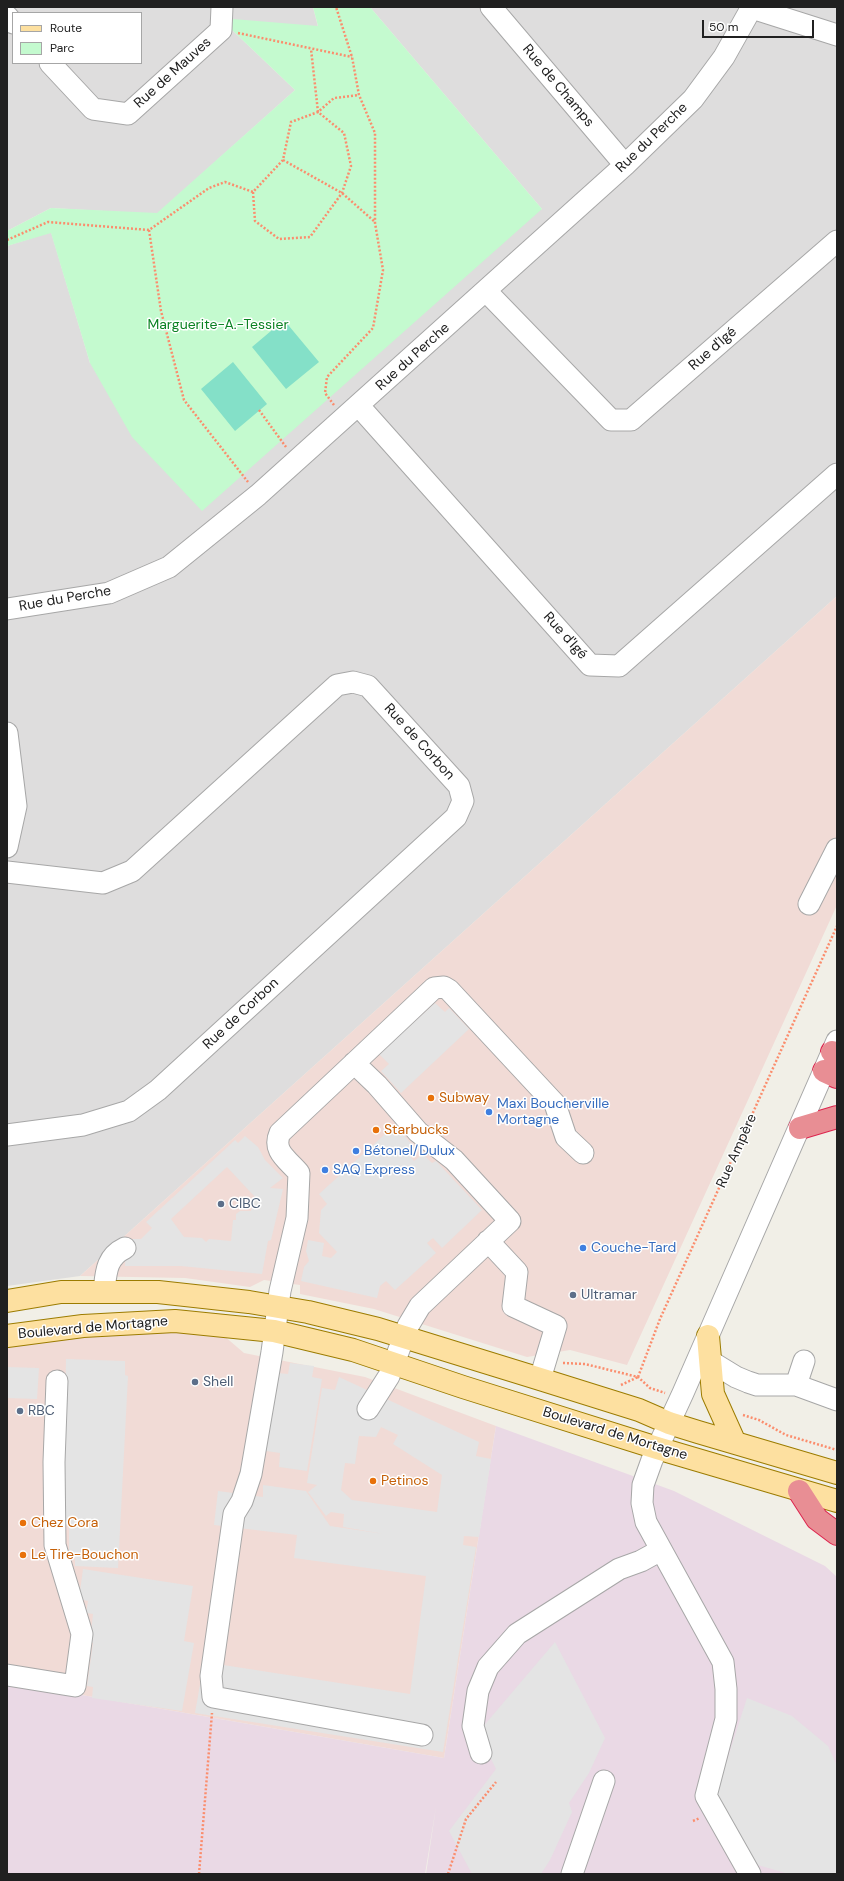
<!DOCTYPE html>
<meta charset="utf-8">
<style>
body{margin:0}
#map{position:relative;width:844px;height:1881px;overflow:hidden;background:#f1efe7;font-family:"DM Sans",sans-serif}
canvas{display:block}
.frame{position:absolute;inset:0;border:8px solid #202020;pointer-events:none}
.legend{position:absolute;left:12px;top:12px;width:130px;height:52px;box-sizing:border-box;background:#fff;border:1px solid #a6a6a6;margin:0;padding:5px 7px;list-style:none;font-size:12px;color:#202020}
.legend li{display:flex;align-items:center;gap:8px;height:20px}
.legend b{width:20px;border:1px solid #a6a6a6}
.scale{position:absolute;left:702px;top:20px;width:112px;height:18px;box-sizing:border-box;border:2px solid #202020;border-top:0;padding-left:5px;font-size:12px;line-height:14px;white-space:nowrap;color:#202020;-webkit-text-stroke:3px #fff;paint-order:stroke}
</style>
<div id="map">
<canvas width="844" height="1881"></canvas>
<div class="frame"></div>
<ul class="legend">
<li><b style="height:5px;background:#fde0a0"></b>Route</li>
<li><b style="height:11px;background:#c4facf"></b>Parc</li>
</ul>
<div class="scale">50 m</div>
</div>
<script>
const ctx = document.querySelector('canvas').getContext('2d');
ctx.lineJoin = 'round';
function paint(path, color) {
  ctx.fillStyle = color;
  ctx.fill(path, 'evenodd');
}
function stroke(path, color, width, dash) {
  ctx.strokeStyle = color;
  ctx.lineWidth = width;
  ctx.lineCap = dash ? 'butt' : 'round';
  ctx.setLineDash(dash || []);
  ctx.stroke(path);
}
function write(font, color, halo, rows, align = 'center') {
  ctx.font = font + ' "DM Sans",sans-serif';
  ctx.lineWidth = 3;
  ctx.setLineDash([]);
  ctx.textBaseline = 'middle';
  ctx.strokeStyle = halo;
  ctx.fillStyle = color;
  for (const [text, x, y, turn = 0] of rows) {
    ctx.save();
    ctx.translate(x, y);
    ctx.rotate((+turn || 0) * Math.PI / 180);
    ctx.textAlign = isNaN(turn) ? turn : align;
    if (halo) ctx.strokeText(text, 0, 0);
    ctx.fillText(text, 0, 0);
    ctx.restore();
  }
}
paint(new Path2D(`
 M7 7H313L318 27 231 29 295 90 157 214 51 208 7 231ZM13 13H141V63H13Z
 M370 7H837V596L80 1276 7 1286V246L51 232 90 363 542 209Z`), '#dedddd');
paint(new Path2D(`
 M837 596V905L627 1365 570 1350 527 1357 374 1309 300 1294V1285L264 1280 250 1287 185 1278 80 1276Z
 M152 1330 223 1335 244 1353 365 1377 496 1426 444 1758 7 1682V1344Z`), '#f1dbd6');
paint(new Path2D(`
 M496 1426 674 1491 825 1566 837 1577V1874H426L436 1807 425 1874H7V1682L444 1758Z`), '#ead9e5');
paint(new Path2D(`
 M313 7H370L542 209 202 511 132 437 90 363 51 233 7 246V231L51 208 157 213 295 90 231 29 233 19 318 26Z`), '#c4facf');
paint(new Path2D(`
 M284 320 319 362 286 389 252 347Z
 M233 362 267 404 235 431 201 389Z`), '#84e0c8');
paint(new Path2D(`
 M435 1003 445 1012 449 1008 469 1029 401 1093 381 1071 389 1064 379 1054Z
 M395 1125 414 1147 408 1153 414 1161 423 1154 432 1163 436 1161 482 1210 442 1248 433 1238 427 1243 436 1253 395 1290 386 1281 380 1286 377 1298 301 1281 304 1267 309 1261 306 1251 308 1240 324 1243 322 1256 331 1258 337 1252 319 1233 321 1210 327 1204 319 1194Z
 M245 1136 258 1147 265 1160 283 1178 270 1188 283 1189 271 1240 268 1241 262 1274 181 1266H125L126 1239H141L152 1228 146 1222 235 1140 238 1143ZM227 1167 255 1197 253 1199 251 1211H240L236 1214V1220H233L231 1241 209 1239 206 1242 202 1238 184 1237 171 1219Z
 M66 1359 125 1361V1375L128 1376 118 1568 75 1566V1553H69V1526L63 1525Z
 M290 1363 314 1366 312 1377 322 1379 307 1471 279 1467 280 1453 266 1451 277 1373 288 1374Z
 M7 1367 39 1368 37 1399 7 1398Z
 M339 1377 479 1442 476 1456 491 1459 479 1537 464 1536 463 1545 476 1547 443 1752 195 1713 204 1662 410 1694 426 1576 294 1558 297 1535 214 1525 218 1491 263 1497V1485L306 1491 330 1526 384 1534 343 1527 344 1514 331 1512 326 1516 308 1492 317 1485 307 1483 322 1388 335 1390ZM381 1427 398 1435 393 1444 442 1475 437 1512 352 1500 341 1490 345 1463 355 1464 359 1436 376 1437Z
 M83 1569 193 1586 184 1641 194 1643 182 1711 92 1698 93 1687 87 1686 93 1643 90 1642 93 1614 86 1613 88 1601 79 1599Z
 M555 1642 605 1738 589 1773 569 1803 572 1812 550 1860 541 1874H472L449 1831 496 1769 485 1747 481 1729Z
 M747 1698 792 1716 828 1746 837 1766V1874H789L751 1863 716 1795Z`), '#e4e4e4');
const minor = new Path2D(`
 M491 7 625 165
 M752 8 837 35
 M7 16 13 23
 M50 63 93 109 128 114 221 30 222 7
 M486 291 611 420H631L837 241
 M358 405 590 665 619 666 837 474
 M7 609 109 593 169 567 258 495 625 165 693 99 724 57 752 7
 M7 733 16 806 7 847
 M7 872 103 883 132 871 337 685 353 682 368 686 459 786 463 801 456 817 158 1090 129 1111 83 1125 7 1135
 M809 904 837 849
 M354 1063 377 1085 418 1132 454 1160 510 1221 420 1306 408 1326 389 1376 368 1409
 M488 1241 517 1272 513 1306 556 1326 540 1379
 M104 1291C106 1273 106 1257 125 1248
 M700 1355 736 1377 748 1382 757 1385H796L837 1400
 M796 1385 804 1361
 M7 1675 75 1686 82 1634 55 1545 54 1462 57 1381
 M422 1735 213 1697 211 1676 234 1514 242 1501 251 1474 272 1352 280 1291 297 1218 299 1173C287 1159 272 1151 280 1133L434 988 444 987 449 990 555 1104 566 1137 583 1153
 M481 1753 473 1726 478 1691 488 1667 517 1634 619 1569 641 1561 661 1550
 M572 1874 604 1781
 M750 1874 706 1796 726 1719V1689L723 1662 646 1522 642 1503 643 1485 652 1460 683 1393 837 1041`);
const major = new Path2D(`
 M7 1301 61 1292H158L249 1302 308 1312 378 1329 540 1379 639 1410 669 1423 698 1432 837 1473
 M7 1336 83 1326 175 1321 274 1331 353 1350 463 1387 657 1448 837 1501
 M708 1336 713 1394 735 1443`);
const highway = new Path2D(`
 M832 1052 837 1054
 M824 1071 837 1077
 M800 1128 837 1117
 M799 1491 817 1519 837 1534`);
stroke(minor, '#a7a7a7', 23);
stroke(major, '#9c7c00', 24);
stroke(highway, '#dd254e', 24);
stroke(new Path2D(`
 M238 33 352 57
 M283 160 342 193 375 222
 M253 192 255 221 279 239 310 237 342 193 351 166 344 133 318 112 311 49
 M149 230 161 311 184 400 248 482
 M7 240 48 222 149 230 209 188 225 182 253 192 283 160 291 122 318 112 334 98 359 95
 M334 405 325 393 327 377 373 328 383 270 375 223V133L359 95 352 57 336 7
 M259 410 286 447
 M563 1363 585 1364 638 1377 650 1388 665 1393
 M638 1377 660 1319 837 926
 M621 1385 638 1377
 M743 1415 759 1420 786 1435 837 1450
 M693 1821 700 1818
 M199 1874 212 1713
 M448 1874 466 1819 496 1782`), '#fb8d6d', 2.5, [2, 2]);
stroke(minor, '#fff', 21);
stroke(major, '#fde0a0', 22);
stroke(highway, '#e88e94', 22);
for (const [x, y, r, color] of [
 [431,1098,4,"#e8710a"],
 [489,1112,4,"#3f7fe0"],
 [376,1130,4,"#e8710a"],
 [356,1151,4,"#3f7fe0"],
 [325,1170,4,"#3f7fe0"],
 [221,1204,4,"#5c6f8a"],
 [583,1248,4,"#3f7fe0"],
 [573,1295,4,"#5c6f8a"],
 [195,1382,4,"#5c6f8a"],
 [20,1411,4,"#5c6f8a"],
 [373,1481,4,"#e8710a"],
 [23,1523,4,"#e8710a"],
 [23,1555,4,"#e8710a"]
]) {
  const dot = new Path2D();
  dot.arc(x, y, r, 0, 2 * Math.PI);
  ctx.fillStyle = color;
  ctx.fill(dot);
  stroke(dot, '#fff', 1.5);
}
write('14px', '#202020', '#fff', [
 ["Rue de Mauves",173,73,-42],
 ["Rue de Champs",558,86,50],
 ["Rue du Perche",652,138,-44],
 ["Rue d'Igé",713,349,-41],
 ["Rue du Perche",413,357,-42],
 ["Rue du Perche",65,599,-10],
 ["Rue d'Igé",565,636,48],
 ["Rue de Corbon",419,742,48],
 ["Rue de Corbon",241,1014,-43],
 ["Rue Ampère",737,1151,-66],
 ["Boulevard de Mortagne",93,1328,-5],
 ["Boulevard de Mortagne",615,1434,17]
]);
write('14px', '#0b8223', '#fff', [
 ["Marguerite-A.-Tessier",218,325]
]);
write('14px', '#c56008', '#fff', [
 ["Subway",439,1098],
 ["Starbucks",384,1130],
 ["Petinos",381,1481],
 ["Chez Cora",31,1523],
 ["Le Tire-Bouchon",31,1555]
], 'left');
write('14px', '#366cbe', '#fff', [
 ["Maxi Boucherville",497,1104],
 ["Mortagne",497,1120],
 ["Bétonel/Dulux",364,1151],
 ["SAQ Express",333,1170],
 ["Couche-Tard",591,1248]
], 'left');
write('14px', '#4e5e75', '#fff', [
 ["CIBC",229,1204],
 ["Ultramar",581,1295],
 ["Shell",203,1382],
 ["RBC",28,1411]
], 'left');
</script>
